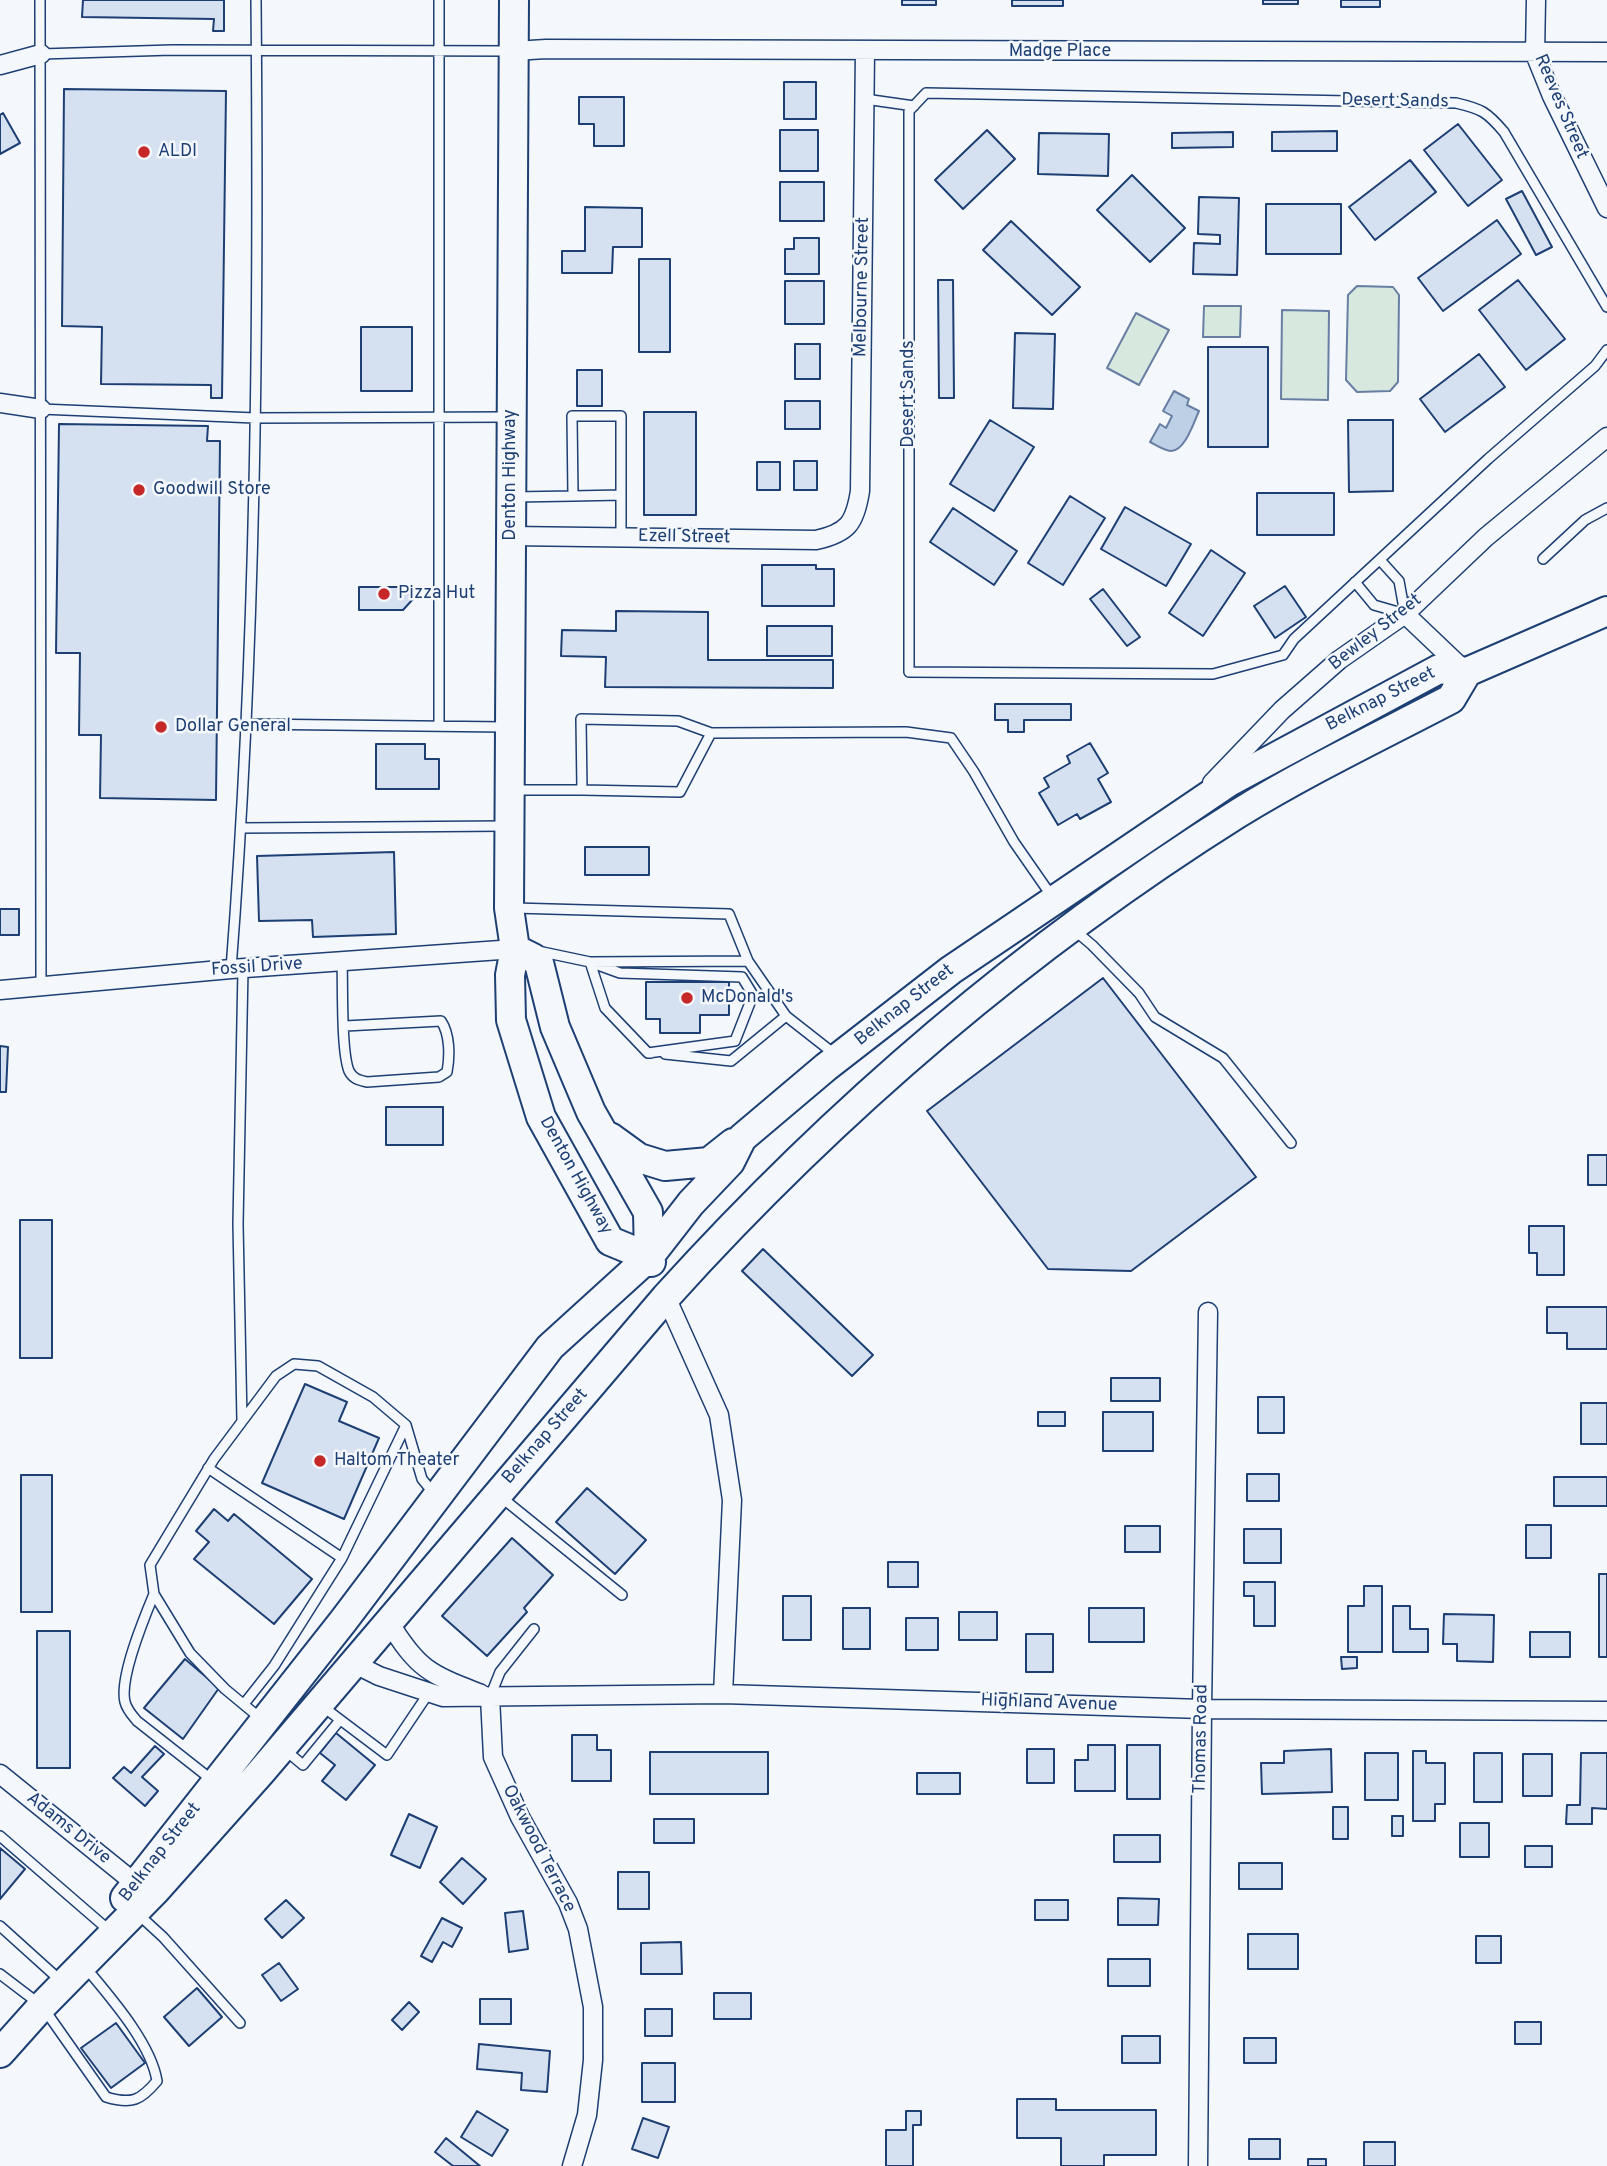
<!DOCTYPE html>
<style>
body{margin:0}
canvas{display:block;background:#f4f7fb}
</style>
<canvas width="1607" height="2166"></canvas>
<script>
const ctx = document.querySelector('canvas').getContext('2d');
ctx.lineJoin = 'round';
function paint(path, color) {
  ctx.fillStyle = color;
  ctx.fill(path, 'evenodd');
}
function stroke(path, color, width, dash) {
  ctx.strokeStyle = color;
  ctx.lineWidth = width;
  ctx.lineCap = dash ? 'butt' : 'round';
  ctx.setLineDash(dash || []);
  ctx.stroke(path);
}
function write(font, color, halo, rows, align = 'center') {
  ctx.font = font + ' Overpass,sans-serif';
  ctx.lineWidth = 5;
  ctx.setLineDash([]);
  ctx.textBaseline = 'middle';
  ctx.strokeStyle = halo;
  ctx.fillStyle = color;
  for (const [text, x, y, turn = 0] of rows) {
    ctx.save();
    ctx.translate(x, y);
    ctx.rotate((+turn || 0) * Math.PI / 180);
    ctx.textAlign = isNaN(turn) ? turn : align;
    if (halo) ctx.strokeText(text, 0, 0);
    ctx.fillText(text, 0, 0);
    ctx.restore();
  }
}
const green = new Path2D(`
 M1357 286 1393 287 1399 295 1398 382 1390 391 1357 392 1346 380 1348 295Z
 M1204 306H1241L1240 337H1203Z
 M1282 310 1329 311 1328 400 1281 399Z
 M1136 313 1169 330 1139 385 1107 368Z`);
paint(green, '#d7e8df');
stroke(green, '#687fa3', 2);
const water = new Path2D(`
 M1174 391 1189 399 1187 405 1199 411C1194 422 1185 451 1171 451 1164 451 1156 445 1150 442L1160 424 1166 428 1172 416 1163 411Z`);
paint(water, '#bed0e5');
stroke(water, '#687fa3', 2);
const building = new Path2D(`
 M83 0H224V31H213L214 19 82 17Z
 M902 0H936V5H902Z
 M1012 0H1063V6H1012Z
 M1263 0H1298V4H1263Z
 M1341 0H1380V7H1341Z
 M784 82H816V119H784Z
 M64 89 226 91 222 398H211V385L101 384 102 327 62 326Z
 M579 97H624V146H594V124H579Z
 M3 113 20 143 0 154V115Z
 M1458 124 1502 180 1468 206 1424 150Z
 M780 130H818V171H780Z
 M987 130 1015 159 963 209 935 180Z
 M1337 131V151H1272V132Z
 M1233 132V147L1172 148V133Z
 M1039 133 1109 134 1108 176 1038 174Z
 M1410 160 1436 192 1375 240 1349 207Z
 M1132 175 1185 228 1150 262 1097 210Z
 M780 182H824V221H780Z
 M1522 191 1552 247 1536 255 1506 199Z
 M1199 197 1239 198 1237 275 1193 274 1194 243 1220 244V235L1198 234Z
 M1266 204H1341V254H1266Z
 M585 207 642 208V247H613L612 273H562V251H585Z
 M1497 220 1521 254 1443 311 1418 278Z
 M1011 221 1080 287 1052 315 983 250Z
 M794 238H819V274H785V249H794Z
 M639 259H670V352H639Z
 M938 280H953L954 398H939Z
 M1518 280 1565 339 1526 370 1479 310Z
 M785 281H824V324H785Z
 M361 327H412V391H361Z
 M1015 333 1055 334 1053 409 1013 408Z
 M795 344H820V379H795Z
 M1208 347H1268V447H1208Z
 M1479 354 1505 387 1445 432 1420 399Z
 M577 370H602V406H577Z
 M785 401H820V429H785Z
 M644 412H696V515H644Z
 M990 420 1034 447 994 511 950 484Z
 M1348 420H1393V491L1349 492Z
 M59 424 208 426 207 441H220L216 800 100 798 101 735H79L80 653H56Z
 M794 461H817V490H794Z
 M757 462H780V490H757Z
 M1257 493H1334V535H1257Z
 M1070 496 1105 518 1063 585 1028 563Z
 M1125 507 1191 544 1166 586 1101 549Z
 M953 508 1017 551 994 585 930 542Z
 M1211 550 1245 573 1203 636 1169 613Z
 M762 565H816V569H834V606H762Z
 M1285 586 1306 617 1275 638 1254 606Z
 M359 587H403L413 599 403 610H359Z
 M1103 589 1140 637 1127 646 1090 599Z
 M616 611 708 612V660H833V688L605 687 606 657 561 656 562 630 616 631Z
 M767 626H832V656H767Z
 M995 704H1071V720H1024V732H1008V720H995Z
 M1090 743 1108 773 1098 779 1111 802 1080 819 1077 814 1058 825 1039 793 1049 787 1044 778 1070 763 1067 756Z
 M376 744H425V759H439V789H376Z
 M585 847H649V875H585Z
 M394 852 396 934 313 937 312 920 259 921 257 856Z
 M0 909H19V935H0Z
 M1103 978 1256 1177 1131 1271 1048 1269 927 1111Z
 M646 982H729V1015H700V1033H660V1019H646Z
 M0 1046 8 1047 6 1092H0Z
 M386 1107H443V1145H386Z
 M1588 1155H1607V1185H1588Z
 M20 1220H52V1358H20Z
 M1529 1226H1564V1275H1537V1253H1529Z
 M763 1249 873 1355 852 1376 742 1271Z
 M1547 1307H1607V1349H1567V1333H1547Z
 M1111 1378H1160V1401H1111Z
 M305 1384 347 1402 339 1421 379 1438 344 1519 262 1483Z
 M1258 1397H1284V1433H1258Z
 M1581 1403H1607V1444H1581Z
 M1038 1412H1065V1426H1038Z
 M1103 1412H1153V1451H1103Z
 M1247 1474H1279V1501H1247Z
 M21 1475H52V1612H21Z
 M1554 1477H1607V1506H1554Z
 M587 1488 646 1540 615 1574 556 1522Z
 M214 1509 228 1521 234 1514 312 1579 274 1624 194 1559 209 1542 196 1531Z
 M1526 1525H1551V1558H1526Z
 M1125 1526H1160V1552H1125Z
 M1244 1529H1281V1563H1244Z
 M512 1538 553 1575 524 1608 527 1612 487 1656 442 1616Z
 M888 1562H918V1587H888Z
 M1599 1574H1607V1657H1599Z
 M1244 1582H1275V1626H1254V1596H1244Z
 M1364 1586H1382V1652H1348V1606H1364Z
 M783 1596H811V1640H783Z
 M1393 1606H1410V1629H1428V1652H1393Z
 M843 1608H870V1649H843Z
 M1089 1608H1144V1642H1089Z
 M959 1612H997V1640H959Z
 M1444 1614 1494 1615 1493 1662 1457 1661V1644H1443Z
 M906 1618H938V1650H906Z
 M37 1631H70V1768H37Z
 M1530 1632H1570V1657H1530Z
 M1026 1634H1053V1672H1026Z
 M1341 1657H1357V1668L1342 1669Z
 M185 1659 219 1688 183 1739 144 1708Z
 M336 1733 375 1765 346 1800 322 1781 335 1765 320 1753Z
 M572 1735H597V1750H611V1781H572Z
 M1088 1745H1115V1791H1075V1760H1088Z
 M1127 1745H1160V1799H1127Z
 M155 1746 164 1754 142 1777 158 1791 145 1806 113 1778 124 1767 131 1773Z
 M1027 1749H1054V1783H1027Z
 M1331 1749 1332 1792 1262 1794 1261 1763H1284V1751Z
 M1413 1751H1426V1763H1445V1804H1435V1821H1413Z
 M650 1752H768V1794H650Z
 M1365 1753H1398V1800H1365Z
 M1474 1753H1502V1802H1474Z
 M1581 1753H1607V1809L1592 1808V1824H1566L1567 1805H1580Z
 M1523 1754H1552V1796H1523Z
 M917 1773H960V1794H917Z
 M1333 1807H1348V1839H1333Z
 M409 1814 437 1827 420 1868 391 1855Z
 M1392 1816H1403V1836H1392Z
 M654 1819H694V1843H654Z
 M1460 1823H1489V1857H1460Z
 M1114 1835H1160V1862H1114Z
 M1525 1846H1552V1867H1525Z
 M0 1848 25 1869 0 1899Z
 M462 1858 486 1879 463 1904 440 1882Z
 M1239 1863H1282V1889H1239Z
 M618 1872H649V1909H618Z
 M1118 1898 1159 1899 1158 1925H1118Z
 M286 1900 304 1918 282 1938 265 1919Z
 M1035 1900H1068V1920H1035Z
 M523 1911 528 1949 509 1952 505 1913Z
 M442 1918 462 1928 452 1947 443 1942 432 1962 421 1956Z
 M1248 1934H1298V1969H1248Z
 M1476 1936H1501V1963H1476Z
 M681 1942 682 1974H641V1943Z
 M1108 1959H1150V1986H1108Z
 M279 1963 298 1989 281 2001 262 1975Z
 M197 1988 222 2017 189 2046 164 2017Z
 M714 1993H751V2019H714Z
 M480 1999H511V2024H480Z
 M409 2002 419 2012 402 2030 392 2020Z
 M645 2009H672V2036H645Z
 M1515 2022H1541V2044H1515Z
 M116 2023 145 2063 111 2088 81 2048Z
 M1122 2036H1160V2063H1122Z
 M1244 2038H1276V2063H1244Z
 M479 2044 550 2051 547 2092 521 2090 522 2073 477 2069Z
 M642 2063H675V2102H642Z
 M1017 2099H1056V2110H1156V2155H1104V2166H1061V2138H1017Z
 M477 2111 508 2130 492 2156 461 2137Z
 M906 2111H921V2125H913V2166H886V2130H906Z
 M643 2118 669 2127 658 2158 632 2149Z
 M446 2138 480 2166H453L435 2152Z
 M1249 2139H1280V2159H1249Z
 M1364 2142H1395V2166H1364Z
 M1308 2159H1326V2166H1308Z`);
paint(building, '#d5e0f0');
stroke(building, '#1d3f73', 2);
const lane = new Path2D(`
 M40 0 41 986
 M439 0V726
 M41 54 172 50 512 51
 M865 99 914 106
 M1607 307 1504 132C1487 112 1482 109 1456 103L926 93 909 111V672L1213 674 1283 655 1294 639 1488 459 1595 366 1607 350
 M41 409 255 418 510 417
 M573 496 621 495
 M514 497 573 496 572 416H621V537
 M1543 559 1585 520 1607 508
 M1355 582 1374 605 1405 614 1399 581 1380 560
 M247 724 505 727
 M711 733 680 792 582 790 581 719 678 721 711 733 906 732 951 738 974 772 1014 842 1053 898
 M514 790H582
 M242 828 505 826
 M514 908 729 914 748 961
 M1073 929 1092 945 1139 993 1155 1017 1223 1058 1291 1143
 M538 951 590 962 748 961 786 1016 837 1056
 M342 961C343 986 341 1051 349 1071 353 1079 359 1080 367 1082L439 1077 447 1072C450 1056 450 1034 441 1021L345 1026
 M590 962 605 1008 648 1053H651
 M598 965 620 973 742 977 753 995 735 1041 648 1053
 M231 969C256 647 259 323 256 0
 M665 1054 731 1061 786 1016
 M242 1421 238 1224 243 969
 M208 1468 342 1558 274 1666 244 1704
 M501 1497 622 1595
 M342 1558 406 1425
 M154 1594C144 1618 119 1678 125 1702 127 1710 132 1715 137 1721L212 1780
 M490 1697 500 1672 534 1629
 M322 1706 387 1755 428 1694
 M260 1718 225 1689 190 1653 154 1594 150 1565 214 1459 276 1376 294 1364 318 1366 373 1397 406 1425 422 1479 435 1495
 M284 1749 303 1765 340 1720
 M0 1836 104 1926
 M139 1915 163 1937 240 2023
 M0 1926 61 1981
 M0 1974 42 2006 106 2097C132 2105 141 2100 157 2081 151 2043 110 1997 86 1968`);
const street = new Path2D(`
 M1536 0 1535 54 1552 96 1607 208
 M514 51 546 49 1607 52
 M0 65 41 54
 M0 403 41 409
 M511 536 816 540C848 533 855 523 860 491L865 51
 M1405 614 1466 672
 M1212 783 1282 710 1339 660 1405 614 1486 537 1607 437
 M0 990 231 969 515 949
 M666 1297 719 1415 732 1500 723 1694
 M389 1622C418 1670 430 1674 481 1694
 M355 1664 379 1676 443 1697 723 1694 1202 1709 1607 1711
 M490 1697 493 1757 520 1817 568 1903 578 1929 593 2007V2060L587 2115 572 2166
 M0 1774 136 1884
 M1198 2166 1202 1709 1208 1312`);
const primary = new Path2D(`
 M514 0 509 908 515 949 510 975 511 1020 541 1117 610 1241 649 1257
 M1467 672 1607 611
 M515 949 533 958 539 963 555 1027 591 1112 648 1212 649 1257 651 1262
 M610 1137 639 1158 665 1166 709 1162 733 1143
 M125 1898 344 1620 550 1347 649 1257 691 1203 730 1162 742 1138 826 1067 951 970 1229 782 1439 669 1467 672
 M0 2053 42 2006 155 1891 261 1772 666 1297C834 1111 1024 948 1237 814 1305 772 1380 736 1451 699L1467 672`);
stroke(lane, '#1d3f73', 12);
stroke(street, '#1d3f73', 21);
stroke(primary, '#1d3f73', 32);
stroke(lane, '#f4f7fb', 9);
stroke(street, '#f4f7fb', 18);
stroke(primary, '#f4f7fb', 28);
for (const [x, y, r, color] of [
 [144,152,7,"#c62828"],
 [139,490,7,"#c62828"],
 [384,594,7,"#c62828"],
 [161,727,7,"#c62828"],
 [687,998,7,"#c62828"],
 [320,1461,7,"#c62828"]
]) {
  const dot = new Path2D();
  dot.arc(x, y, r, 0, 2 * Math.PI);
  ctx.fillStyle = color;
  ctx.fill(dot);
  stroke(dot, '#f4f7fb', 2.5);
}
write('18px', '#1d3f73', '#f4f7fb', [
 ["Madge Place",1060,52],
 ["Desert Sands",1395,102,1],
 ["Reeves Street",1560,107,67],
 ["Melbourne Street",863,287,-89],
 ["Desert Sands",909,394,-90],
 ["Denton Highway",511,475,-90],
 ["Ezell Street",684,538,1],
 ["Bewley Street",1376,633,-38],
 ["Belknap Street",1381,700,-27],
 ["Fossil Drive",257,968,-4],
 ["Belknap Street",905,1006,-38],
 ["Denton Highway",575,1176,61],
 ["Belknap Street",546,1437,-49],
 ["Highland Avenue",1049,1704,2],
 ["Thomas Road",1202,1739,-89],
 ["Adams Drive",68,1829,39],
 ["Oakwood Terrace",538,1849,63],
 ["Belknap Street",161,1853,-52]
]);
write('18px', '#1d3f73', '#f4f7fb', [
 ["ALDI",158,152],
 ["Goodwill Store",153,490],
 ["Pizza Hut",398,594],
 ["Dollar General",175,727],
 ["McDonald's",701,998],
 ["Haltom Theater",334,1461]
], 'left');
</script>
